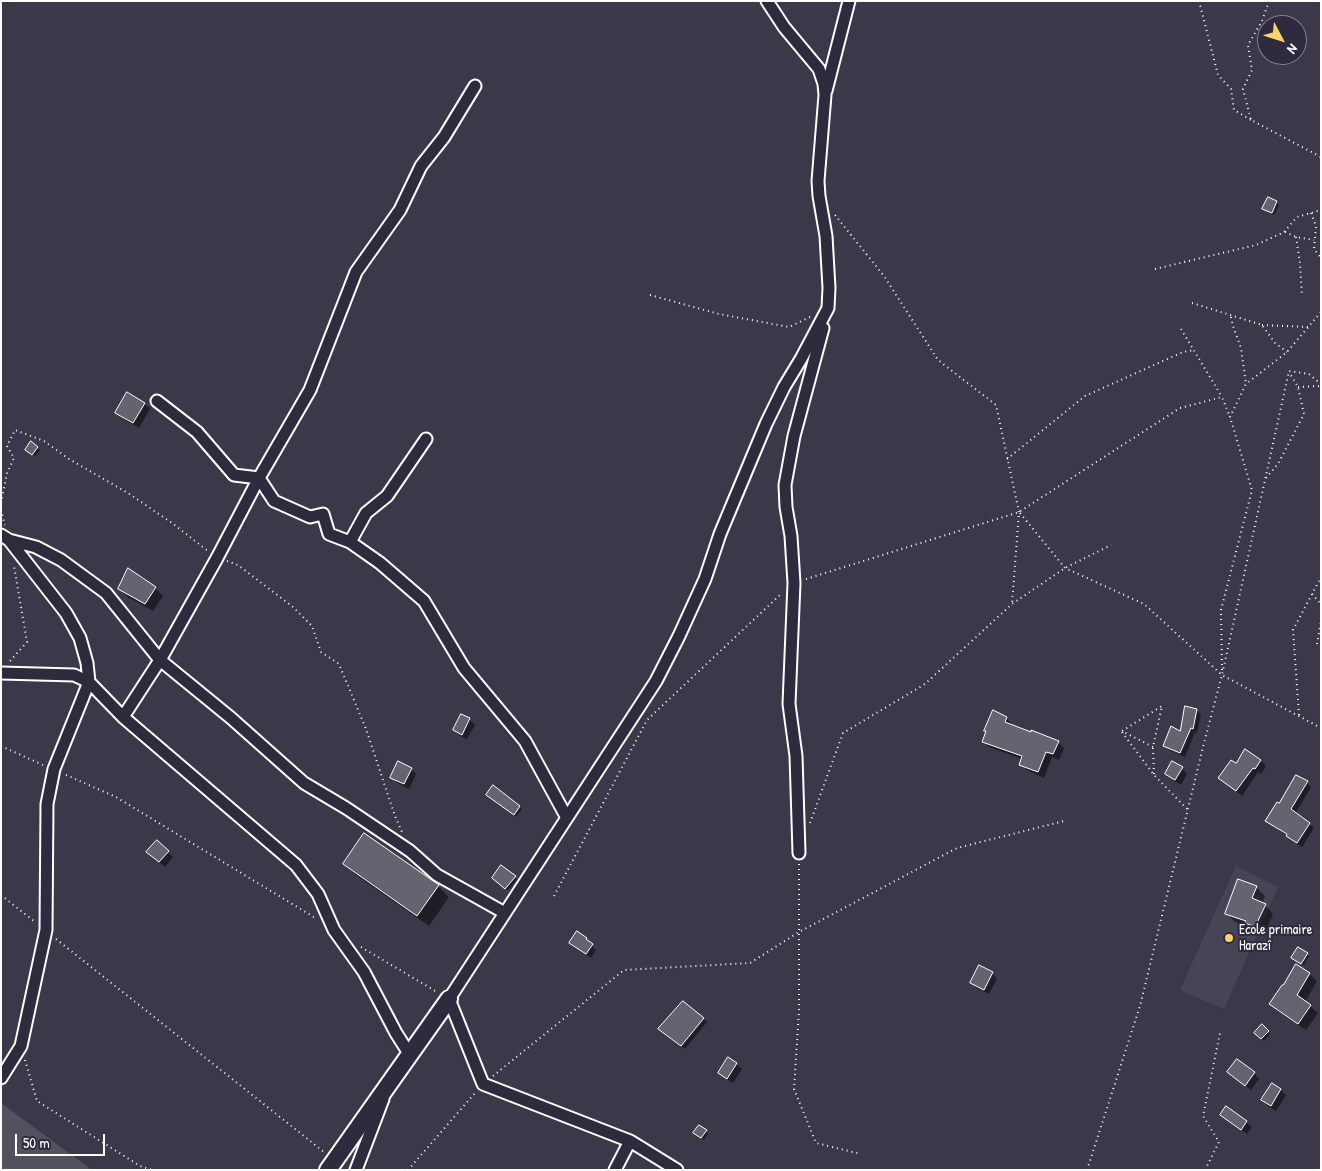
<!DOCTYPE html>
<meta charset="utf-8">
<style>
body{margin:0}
#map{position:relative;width:1322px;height:1171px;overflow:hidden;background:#3c3749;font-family:"Patrick Hand",sans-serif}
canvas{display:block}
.frame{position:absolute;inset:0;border:2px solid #fff;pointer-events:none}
.north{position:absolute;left:1257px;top:15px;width:50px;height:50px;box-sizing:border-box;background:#2f2a3d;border:1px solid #827f8b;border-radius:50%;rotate:130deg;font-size:14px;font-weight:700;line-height:20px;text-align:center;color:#fff}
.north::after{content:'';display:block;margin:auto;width:18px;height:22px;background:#ffd166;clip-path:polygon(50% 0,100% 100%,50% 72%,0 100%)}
.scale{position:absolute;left:15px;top:1134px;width:90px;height:22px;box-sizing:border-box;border:2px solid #fff;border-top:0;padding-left:6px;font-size:15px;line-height:18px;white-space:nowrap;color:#fff;-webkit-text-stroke:4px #2f2a3d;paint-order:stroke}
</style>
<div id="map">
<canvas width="1322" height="1171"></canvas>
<div class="frame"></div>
<div class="north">N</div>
<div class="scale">50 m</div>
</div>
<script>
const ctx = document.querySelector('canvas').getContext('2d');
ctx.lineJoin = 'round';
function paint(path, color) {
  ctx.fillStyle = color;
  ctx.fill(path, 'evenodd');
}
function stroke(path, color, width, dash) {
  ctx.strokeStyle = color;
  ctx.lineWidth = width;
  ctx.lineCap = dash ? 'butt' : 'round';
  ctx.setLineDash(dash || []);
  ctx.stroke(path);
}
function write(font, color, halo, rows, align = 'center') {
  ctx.font = font + ' "Patrick Hand",sans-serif';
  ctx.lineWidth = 4;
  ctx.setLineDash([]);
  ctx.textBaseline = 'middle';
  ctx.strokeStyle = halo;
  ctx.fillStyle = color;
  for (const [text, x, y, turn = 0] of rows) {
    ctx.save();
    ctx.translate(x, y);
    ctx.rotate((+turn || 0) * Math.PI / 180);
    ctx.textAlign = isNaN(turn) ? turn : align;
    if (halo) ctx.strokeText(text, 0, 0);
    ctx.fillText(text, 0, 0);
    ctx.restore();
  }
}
paint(new Path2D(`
 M1236 866 1278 887 1224 1009 1180 990Z`), '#494455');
paint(new Path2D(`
 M1 1103 92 1170H1Z`), '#555060');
paint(new Path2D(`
 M1276 202 1279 205 1274 215 1264 209Z
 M128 394 145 404 150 409 139 428 122 418 117 413Z
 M37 448 40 450 35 456 29 452Z
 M155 588 163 596 153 611 128 597 120 589Z
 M1196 710 1201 714 1197 733 1195 732 1185 757 1169 750 1165 746 1181 732Z
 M1006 718 1012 724V726L1058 742 1064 748 1059 760 1052 757 1044 778 1027 770 1021 764 1022 759 989 747 983 741Z
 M469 719 475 725 467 739 460 736 454 730Z
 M1245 751 1261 761 1266 766 1261 774 1258 772 1242 796 1220 778 1236 765Z
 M1182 768 1187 774 1181 785 1172 779 1166 774Z
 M411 769 416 774 409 789 397 783 391 777Z
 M1307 782 1311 787 1295 814 1314 828 1302 847 1267 821 1279 805Z
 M493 787 522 809 516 817 490 797Z
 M168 852 173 857 165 867 153 857Z
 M344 863 437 885 449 897 429 926 356 875Z
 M515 877 517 879 508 890 493 878Z
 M1256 887 1265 896 1262 904 1265 905 1273 914 1264 935 1255 931 1252 928 1235 922 1226 913Z
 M586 939 596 950 591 958 571 943Z
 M1307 954 1309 956 1304 965 1295 960Z
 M992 973 997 979 989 994 977 988 972 983Z
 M1309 974 1317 981 1305 1002 1318 1013 1306 1030 1278 1011 1271 1004Z
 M703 1018 707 1022 685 1049 664 1033Z
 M1262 1026 1270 1034 1264 1041 1255 1033Z
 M736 1064 742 1069 733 1083 725 1078 719 1073Z
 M1254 1073 1259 1079 1251 1090 1234 1077Z
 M1281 1090 1286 1095 1276 1111 1268 1106 1262 1100Z
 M1226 1108 1246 1122 1252 1127 1247 1134 1221 1114Z
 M706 1131 708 1133 704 1140 697 1135Z`), '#0007');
const building = new Path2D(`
 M1268 197 1277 201 1272 213 1262 209Z
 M127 392 145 403 133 423 115 413Z
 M31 441 38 447 32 455 25 450Z
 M128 568 156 587 145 604 118 589Z
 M1185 706 1197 709 1193 729 1191 728 1180 753 1163 746 1171 726 1180 731Z
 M993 710 1007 717 1005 722 1031 732V730L1059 741 1053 754 1046 752 1038 772 1019 765 1022 756 982 742 986 731H984Z
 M461 714 470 718 462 735 453 730Z
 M1245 749 1261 760 1255 769 1253 768 1236 791 1218 778 1231 760 1236 763Z
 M398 761 412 768 404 784 390 778Z
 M1172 761 1183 767 1175 780 1165 774Z
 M1296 775 1308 781 1291 809 1310 823 1297 843 1286 836 1287 834 1265 821 1277 802 1279 803Z
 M493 785 520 806 514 815 486 795Z
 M364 833 439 885 417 916 343 864Z
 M157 840 169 851 159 862 146 852Z
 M501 865 516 876 505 889 492 878Z
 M1238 879 1257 886 1252 898 1266 904 1255 927 1245 923 1246 921 1225 914Z
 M577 931 587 938 586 939 593 944 586 954 569 943Z
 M1298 947 1308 953 1301 964 1291 958Z
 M1296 964 1310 973 1297 995 1311 1005 1298 1024 1269 1004 1282 985H1283Z
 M979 965 993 972 984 990 970 983Z
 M683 1001 704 1018 681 1046 658 1029Z
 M1262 1024 1269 1031 1261 1039 1254 1033Z
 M728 1057 737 1063 727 1079 718 1073Z
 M1237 1059 1255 1072 1245 1086 1227 1072Z
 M1272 1083 1281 1089 1271 1106 1261 1100Z
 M1226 1106 1247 1121 1241 1130 1220 1115Z
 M699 1125 707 1130 701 1138 693 1133Z`);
paint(building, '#666270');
stroke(building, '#fff', 1);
const street = new Path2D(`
 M826 91 849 1
 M157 401 197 432 234 475 259 478 274 501 310 517 323 514 329 534 350 542 366 513 387 496 426 439
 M1 535 9 540 66 613 80 638 87 663 89 682 123 717 296 865 318 894 334 930 364 972 396 1033 410 1055
 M9 540 36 547 61 560 106 593 160 660 231 718 304 783 346 808 410 851 437 875 505 913
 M350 542 380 563 424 601 464 668 525 741 567 818
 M1 673 74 675 89 682 54 769 47 804 46 930 21 1046 1 1078
 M123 717 160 660 217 558 259 478 310 390 356 272 400 210 421 166 444 137 475 86
 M799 853 796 756 789 704 794 583 791 536 786 507 785 485 794 436 823 328
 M356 1170 383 1099
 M615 1170 630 1141
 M677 1170 630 1141 483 1084 449 999 656 681 679 636 705 579 720 534 766 424 784 387 801 359 828 308 829 288 826 236 819 196 818 181 825 95 824 84 819 69 784 27 767 1`);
const secondary = new Path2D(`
 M328 1170 449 999`);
stroke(street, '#fff', 15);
stroke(secondary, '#fff', 20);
stroke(new Path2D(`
 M1199 1 1218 75 1231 89 1234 110 1251 120
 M1269 1 1262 21 1248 45 1252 70 1243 89 1251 120 1321 157
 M1311 213 1316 226 1314 249 1321 258
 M835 215 884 276 938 360 996 405 1019 512 1012 604
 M1285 232 1296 237 1314 240
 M1296 237 1300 263 1302 296
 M1155 269 1256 245 1284 232 1297 217 1321 210
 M650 295 719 314 789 327 810 317
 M1192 303 1262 325 1275 343 1287 352
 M1231 317 1233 326 1241 348 1246 384
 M1262 325 1308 327
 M1181 329 1222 397
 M1298 387 1321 386
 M1007 459 1085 396 1183 352 1194 350
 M1266 478 1278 464 1304 414 1298 387 1289 372
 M1 503 7 473 14 458 7 446 15 430 44 441 69 459 128 493 172 523 208 551
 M1 510 5 525
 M1020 513 1065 568 1144 604 1222 675 1321 728
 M227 561 238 565 293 607 312 626 321 652 339 664 366 729 395 816 402 832
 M806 579 1019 512 1180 408 1222 397 1230 417
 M1312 594 1321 604
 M1317 644 1321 621
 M10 661 27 642 14 566
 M1222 670 1221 610 1252 490 1230 417 1246 384 1287 352 1321 312
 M1299 715 1293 630 1321 577
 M1122 732 1154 775 1188 810
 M1 746 43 765
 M1153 747 1122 731 1162 706 1153 747 1154 775
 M66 775 116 797 317 919
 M810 823 843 733 925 684 1012 604 1065 568 1111 545
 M799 864V1011L794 1089 816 1143 861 1154
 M1 895 35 922
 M554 896 647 720 781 594
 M56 939 324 1152
 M361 947 437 992
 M25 1060 37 1101 140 1166 152 1170
 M493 1076 624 970 750 963 799 932 957 848 1064 821
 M408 1170 475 1093
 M1087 1170 1140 1006 1203 747 1222 675 1289 371 1309 374 1321 384
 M1205 1170 1219 1142 1203 1116 1220 1033`), '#fff', 2, [1, 4]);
stroke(street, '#2f2a3d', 11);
stroke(secondary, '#2f2a3d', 16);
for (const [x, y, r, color] of [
 [1229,938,5,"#ffd166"]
]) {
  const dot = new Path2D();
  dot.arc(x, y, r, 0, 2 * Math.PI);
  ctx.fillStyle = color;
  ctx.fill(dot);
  stroke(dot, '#2f2a3d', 2);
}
write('14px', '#fff', '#2f2a3d', [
 ["Ecole primaire",1239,930],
 ["Harazî",1239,946]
], 'left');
</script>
